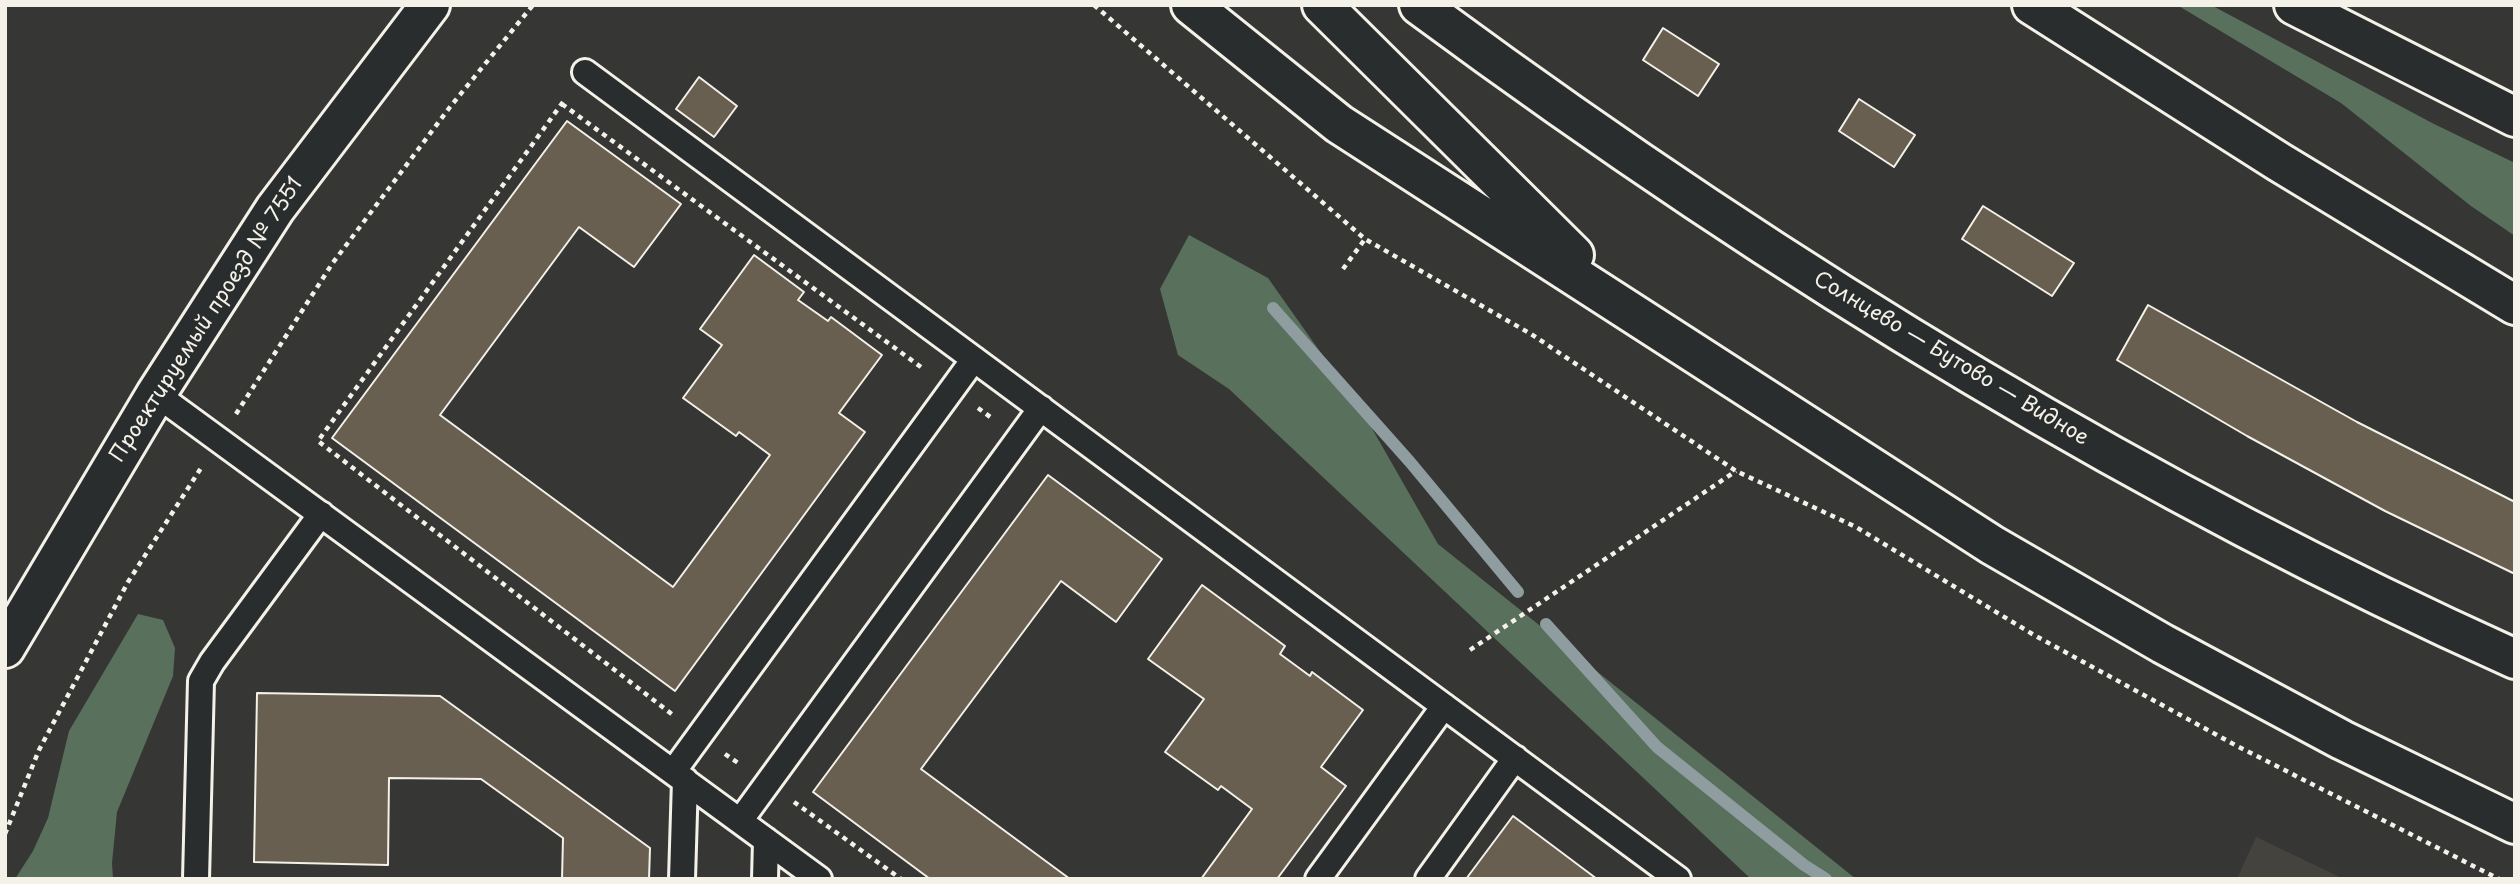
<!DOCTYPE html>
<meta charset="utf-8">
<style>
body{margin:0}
#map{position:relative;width:2520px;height:884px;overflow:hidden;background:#363735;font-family:"Playpen Sans",sans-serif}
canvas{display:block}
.frame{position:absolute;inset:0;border:7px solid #f4f1e8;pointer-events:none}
</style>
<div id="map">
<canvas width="2520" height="884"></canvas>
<div class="frame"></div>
</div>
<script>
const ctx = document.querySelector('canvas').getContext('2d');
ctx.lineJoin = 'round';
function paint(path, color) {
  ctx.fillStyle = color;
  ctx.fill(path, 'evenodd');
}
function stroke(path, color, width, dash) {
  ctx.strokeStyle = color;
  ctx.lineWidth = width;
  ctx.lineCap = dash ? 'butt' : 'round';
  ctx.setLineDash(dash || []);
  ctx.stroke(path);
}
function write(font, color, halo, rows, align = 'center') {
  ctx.font = font + ' "Playpen Sans",sans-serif';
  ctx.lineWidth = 5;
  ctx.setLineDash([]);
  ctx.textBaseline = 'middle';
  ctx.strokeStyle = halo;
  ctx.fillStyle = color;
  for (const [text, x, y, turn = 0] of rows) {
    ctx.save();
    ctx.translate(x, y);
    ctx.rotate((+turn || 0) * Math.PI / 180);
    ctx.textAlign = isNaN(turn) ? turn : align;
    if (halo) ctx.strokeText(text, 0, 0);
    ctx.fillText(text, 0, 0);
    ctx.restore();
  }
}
paint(new Path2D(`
 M2256 837 2344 879H2237Z`), '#45433d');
paint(new Path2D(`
 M2177 5H2211L2434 124 2515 163V236L2471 206 2341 103Z
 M1189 235 1268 278 1362 411 1438 544 1856 879H1751L1229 389 1178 355 1160 289Z
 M138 614 163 620 175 648 173 676 117 812 112 863 113 879H15L33 851 48 818 69 731Z`), '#59705c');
stroke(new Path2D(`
 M1273 308 1410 462 1518 592
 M1546 624 1657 747 1804 865 1826 879`), '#8f9ca0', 12);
const building = new Path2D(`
 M1663 28 1719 64 1698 96 1643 60Z
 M699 77 737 106 714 137 676 109Z
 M1859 99 1915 135 1894 167 1839 131Z
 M567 121 681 204 634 267 579 227 440 415 673 587 770 455 739 432 736 436 683 398 722 345 700 329 754 255 804 292 798 300 828 321 831 317 882 355 839 413 865 432 675 691 332 438Z
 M1983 206 2074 263 2052 296 1962 239Z
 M2148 305 2357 422 2515 502V574L2385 511 2247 436 2117 360Z
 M1048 475 1162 559 1116 622 1061 581 921 769 1070 879H930L813 792Z
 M1202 585 1285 646 1280 654 1310 676 1312 672 1363 710 1321 767 1346 786 1277 879H1201L1252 809 1221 786 1218 790 1165 752 1204 699 1148 659Z
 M257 693 440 696 650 848 649 879H562L563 838 481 779 389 778 388 865 254 862Z
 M1513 816 1597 879H1466Z`);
paint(building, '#685f50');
stroke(building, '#f4f1e8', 2);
const lane = new Path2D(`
 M585 72 1678 879
 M156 394 819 879
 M673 772 974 359
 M740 821 1041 408
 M196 879 201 681 212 662 321 514
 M682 879 685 780
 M765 879 766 840
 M1318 879 1444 706
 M1428 879 1515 758`);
const street = new Path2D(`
 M5 648 156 394 275 209 430 5`);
const secondary = new Path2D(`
 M1191 5 1339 124 1992 545 2163 644 2342 740 2515 824
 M1322 5 1574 255
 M1419 5C1761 258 2126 484 2515 659
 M2032 5 2279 162 2515 305
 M2294 5 2515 117`);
stroke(lane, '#f4f1e8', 30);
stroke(street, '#f4f1e8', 44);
stroke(secondary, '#f4f1e8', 44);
stroke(new Path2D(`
 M1094 5 1365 239 1531 334 1736 471 1856 527 2034 635 2237 746 2499 879
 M563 102 318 441 673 715
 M562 104 925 370
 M1343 269 1365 239
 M978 408 993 419
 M236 414 332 264 450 107 533 5
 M1470 650 1736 471
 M725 754 741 765
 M794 802 901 879
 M5 834 39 750 128 582 201 468`), '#f4f1e8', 4.5, [5, 5]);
stroke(lane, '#2a2d2e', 24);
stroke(street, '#2a2d2e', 38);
stroke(secondary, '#2a2d2e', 38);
write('21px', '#f4f1e8', '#2a2d2e', [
 ["Проектируемый проезд № 7551",207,320,-57],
 ["Солнцево — Бутово — Видное",1951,359,31]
]);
</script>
